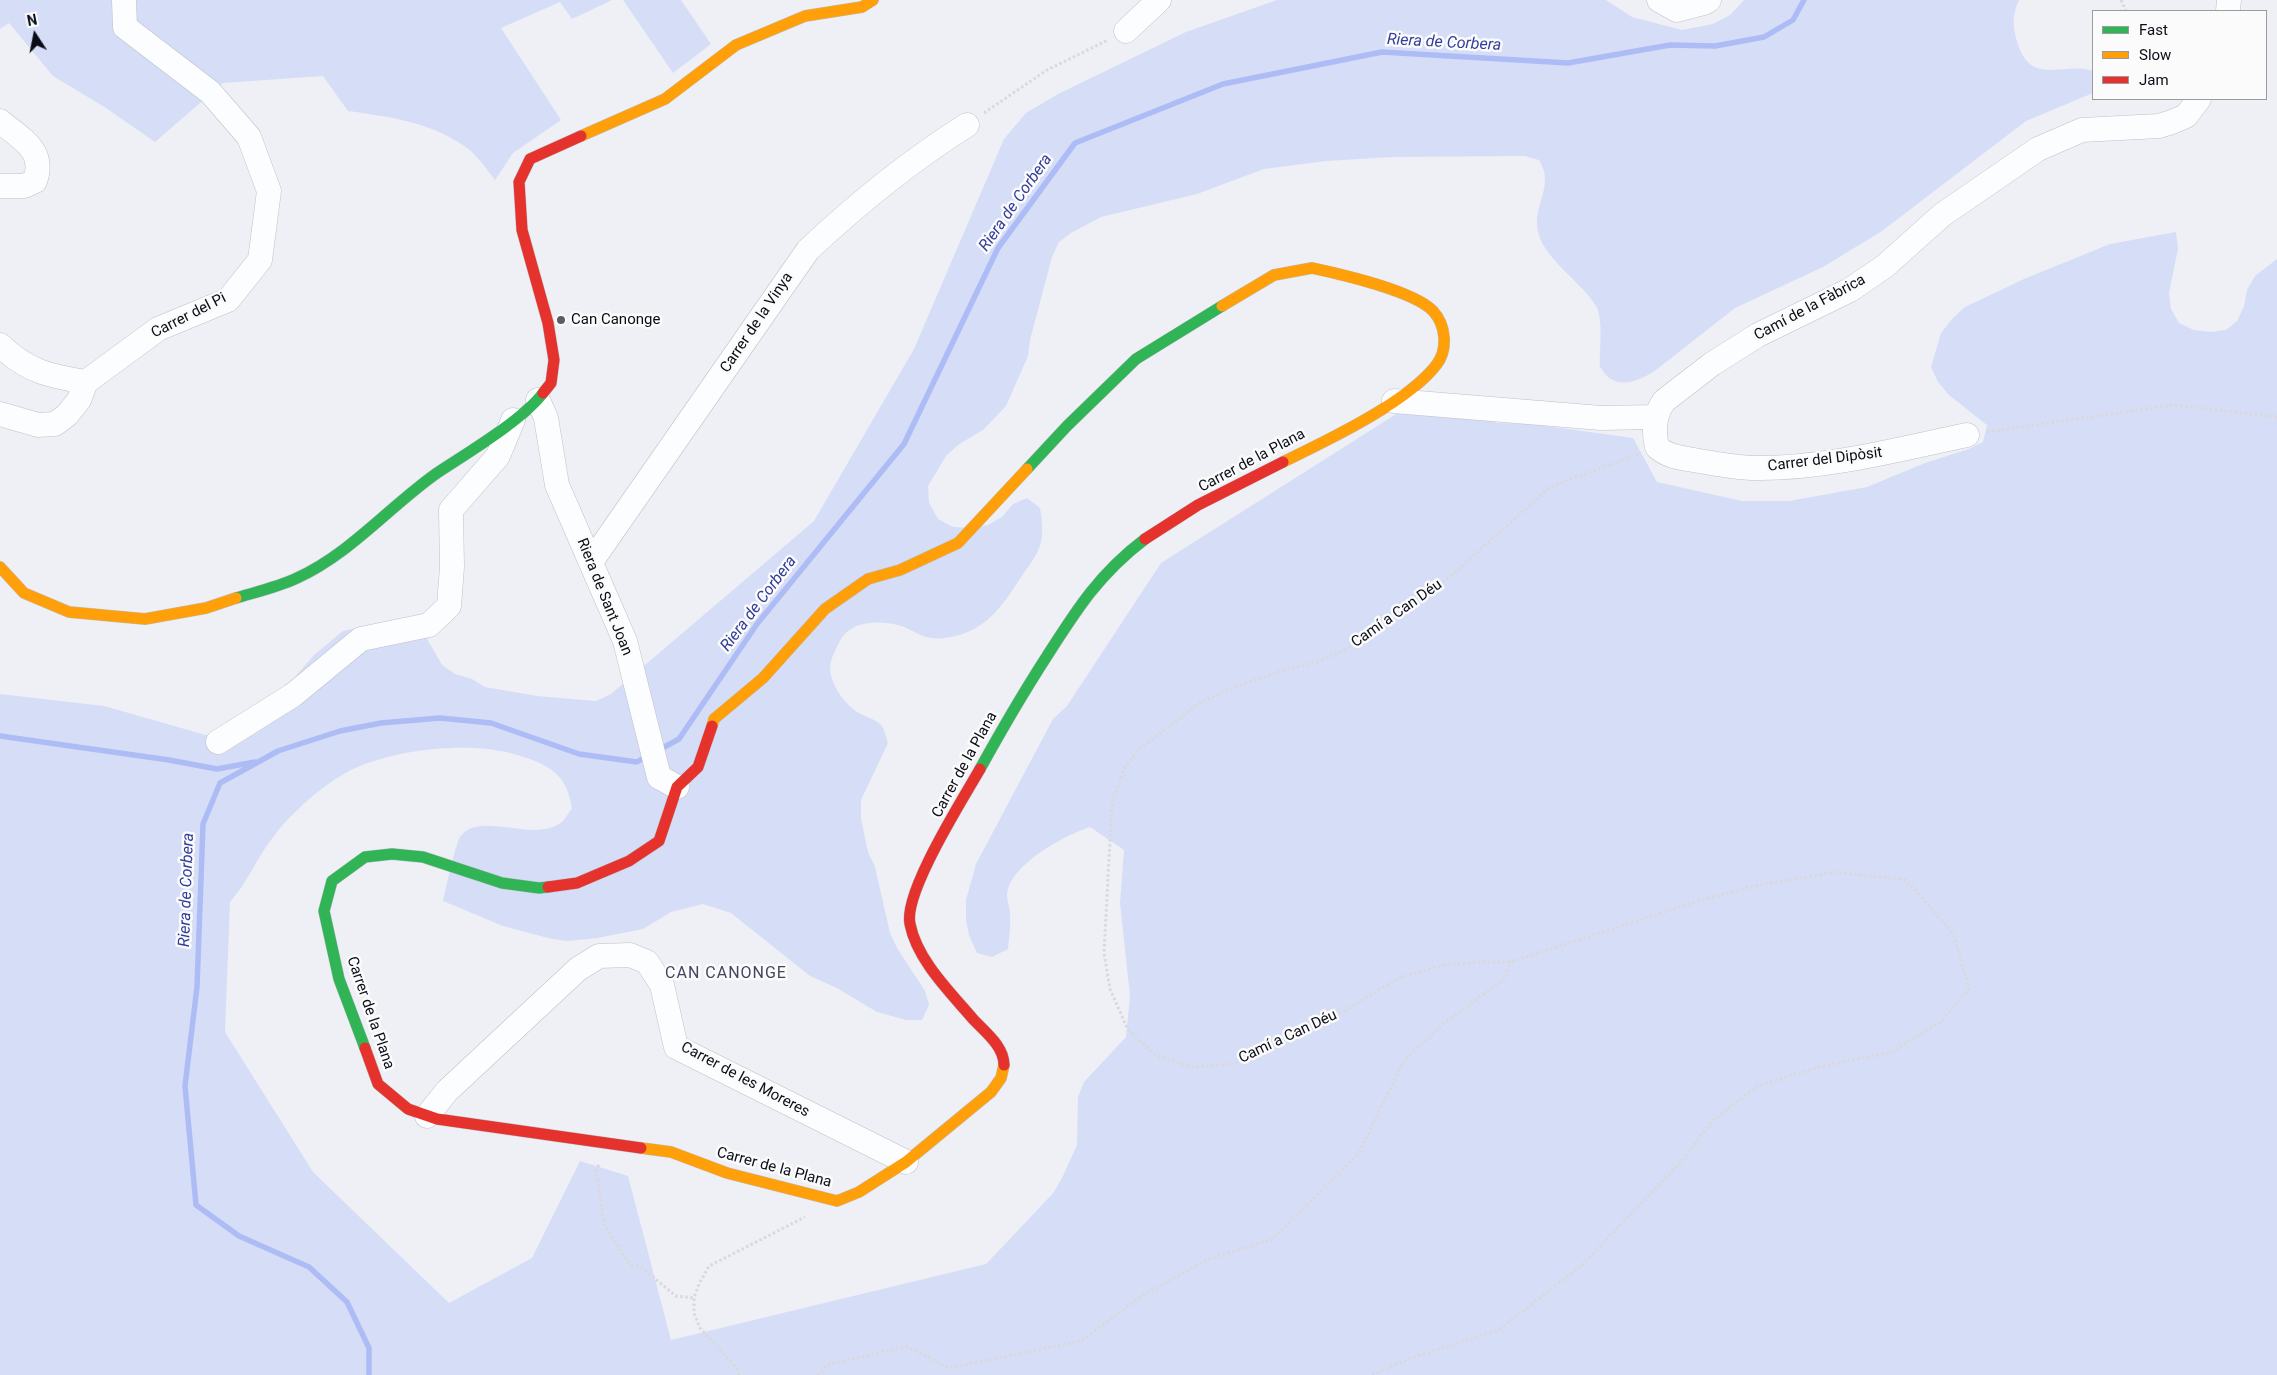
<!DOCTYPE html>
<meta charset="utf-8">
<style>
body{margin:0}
#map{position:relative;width:2277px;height:1375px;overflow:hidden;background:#eef0f6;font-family:Roboto,sans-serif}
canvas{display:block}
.legend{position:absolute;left:2092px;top:10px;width:175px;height:90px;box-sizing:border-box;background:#fbfbfb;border:1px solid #9b9ca0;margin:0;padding:6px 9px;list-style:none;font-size:15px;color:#0a0d17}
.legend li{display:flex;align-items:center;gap:10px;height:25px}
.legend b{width:25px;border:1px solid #9b9ca0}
.north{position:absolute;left:10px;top:10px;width:50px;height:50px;-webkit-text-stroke:4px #fbfbfb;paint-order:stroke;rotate:349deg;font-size:14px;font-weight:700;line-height:20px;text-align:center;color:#0a0d17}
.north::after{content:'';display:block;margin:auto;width:18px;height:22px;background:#0a0d17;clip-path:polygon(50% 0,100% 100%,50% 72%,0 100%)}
</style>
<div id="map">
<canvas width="2277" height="1375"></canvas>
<ul class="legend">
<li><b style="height:6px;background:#30b455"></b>Fast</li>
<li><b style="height:6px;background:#ff9f0a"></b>Slow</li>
<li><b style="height:6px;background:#e5322d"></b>Jam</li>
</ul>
<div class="north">N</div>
</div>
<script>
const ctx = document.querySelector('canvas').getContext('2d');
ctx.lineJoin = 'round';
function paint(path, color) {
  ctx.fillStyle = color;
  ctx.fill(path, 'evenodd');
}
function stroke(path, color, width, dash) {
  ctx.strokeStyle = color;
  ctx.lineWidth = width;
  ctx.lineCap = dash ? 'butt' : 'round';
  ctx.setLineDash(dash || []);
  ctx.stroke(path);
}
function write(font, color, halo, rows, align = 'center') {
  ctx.font = font + ' Roboto,sans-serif';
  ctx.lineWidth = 5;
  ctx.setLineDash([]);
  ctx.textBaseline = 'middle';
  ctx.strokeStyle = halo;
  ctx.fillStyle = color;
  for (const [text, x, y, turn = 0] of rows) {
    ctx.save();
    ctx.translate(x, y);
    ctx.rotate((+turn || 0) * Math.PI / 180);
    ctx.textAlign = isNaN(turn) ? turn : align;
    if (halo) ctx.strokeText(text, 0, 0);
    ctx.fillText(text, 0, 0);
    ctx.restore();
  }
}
paint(new Path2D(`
 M0 0H612L572 19 560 2 501 28 561 120 513 153 495 180C487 170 478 156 467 148 431 122 391 117 348 111L323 76 223 83 155 142 106 108 53 76 9 23 0 29Z
 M623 0H681L711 44 673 73Z
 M1277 0H1606L1632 17 1682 30 1713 24 1730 15 1744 0H2019C2013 13 2012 24 2016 38 2029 89 2062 61 2093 71V93L2026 121 1882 231 1823 267 1735 308 1656 370C1644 378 1625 388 1611 379 1607 377 1603 371 1600 367 1599 351 1604 321 1596 306 1583 284 1550 263 1540 238 1531 214 1545 201 1545 178 1545 172 1542 166 1539 160L1525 156 1392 157 1326 161 1264 169 1197 194 1101 217 1071 233 1059 242 1052 257 1030 340 1028 356 1006 406 984 429 958 445 946 456 928 486 929 503 938 519 953 527 971 528 988 525 1002 517 1013 504 1027 498 1040 508C1046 545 1040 550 1019 580 1000 610 982 634 944 638 922 641 916 630 898 625 878 620 850 621 840 641 836 649 830 659 830 669 831 683 841 699 852 708 860 716 873 717 881 725 885 729 886 738 888 743L861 800V819L868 852 875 867 890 933 897 948 925 991 929 1005 922 1020H906L877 1012 837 988 810 976 731 913 703 904 671 912 643 929 597 938 567 941 552 939 503 926 443 901C446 888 455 846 460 837 479 809 536 845 563 821 566 817 569 812 572 809 567 772 547 764 514 754 469 741 394 749 351 770 325 783 291 813 274 836 257 857 248 882 230 902L225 1032 313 1172 449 1303 532 1258 580 1161 628 1176 671 1340 986 1264 1043 1204 1054 1192 1063 1176 1077 1145 1078 1097 1084 1082 1126 1037 1130 996 1120 903 1124 850 1090 827C1065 835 1009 865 1007 895 1007 901 1010 908 1010 914 1011 926 1009 937 1008 949L992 957 977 953 969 935 966 920V900L976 864 1053 719 1067 706 1161 563 1401 411 1469 414 1498 423 1532 424 1633 438 1657 482 1742 501H1789L1867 487 1925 463 1969 449 1983 442 1987 425 1949 395 1938 382 1931 367 1941 333 1953 318 1965 307 2024 279 2110 244 2176 232 2178 249 2169 293 2171 309 2179 323 2194 330 2211 332 2226 330 2237 321 2244 306 2247 290 2255 276 2277 259V1375H0V694L104 706 216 738 282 692 315 654 343 631 378 624 426 637 442 665 455 674 472 679 485 687 537 696 596 701 611 694 814 521 914 349 1004 139 1026 113 1058 94 1186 32Z`), '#d6ddf7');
stroke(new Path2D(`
 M0 736 169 760 217 769 255 762
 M657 751 679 739 757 624 904 444 998 248 1075 143 1223 84 1382 52 1568 63 1670 45 1715 46 1764 37 1793 20 1804 0
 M369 1375V1348L347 1302 309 1267 239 1236 196 1205 185 1086 197 987 203 824 220 783 278 751 340 731 381 723 440 718 491 723 579 754 637 762 647 756`), '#aebcf6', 5.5);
const street = new Path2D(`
 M1659 0 1677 10 1704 3 1709 0
 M2228 11 2229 0
 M1126 31 1159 0
 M0 121C21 139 46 150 35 181L24 186H0
 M0 345C28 372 50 376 86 382
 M538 400 546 418 557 485 625 641 659 777 677 787
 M1394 401 1601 418 1656 417
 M0 414 38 425 55 424 67 415 79 400 86 382 158 329 228 300 260 260 269 191 249 137 210 92 125 27 124 0
 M1967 435C1899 449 1825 469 1756 468 1737 468 1718 464 1699 461 1684 458 1669 458 1657 447 1653 430 1654 415 1664 401L1712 364 1758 335 1850 290 1885 266 1942 215 2038 149 2082 130 2159 126 2172 122 2186 116 2199 99
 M591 562 808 250C857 204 910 161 967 125
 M218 742 293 695 361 639 429 625 449 606 452 567 451 510 498 456 513 420
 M427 1116 447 1091 578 969 599 956 630 955 647 962 662 985 676 1047 906 1162`);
const fast = new Path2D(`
 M1027 469 1067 426 1136 359 1222 306
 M236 598C256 592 278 587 297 578 350 554 390 506 437 473 467 453 523 420 543 393
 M980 769C1001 731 1023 693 1047 656 1077 609 1099 574 1145 539
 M365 1048 339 979 324 911 332 881 365 857 392 854 423 857 502 883 539 888 548 887`);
const slow = new Path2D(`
 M581 136 665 99 736 45 805 16 862 7 873 0
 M1222 306 1274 275 1312 268
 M1283 462C1326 441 1409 402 1437 364 1448 349 1446 325 1433 311 1414 291 1340 274 1312 268
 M0 567 24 593 69 612 145 619 206 608 236 598
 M712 726 714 719 763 678 825 609 868 579 900 570 958 543 1027 469
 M641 1148 671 1152 727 1173 837 1201 859 1192 906 1162 991 1092 1001 1078 1004 1065`);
const jam = new Path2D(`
 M543 393 551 383 554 360 548 323 522 230 519 182 530 159 581 136
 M1145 539 1198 505 1283 462
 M980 769C963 799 903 893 910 924 917 960 950 992 973 1019 985 1032 1004 1046 1004 1065
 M548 887 577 883 629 861 659 841 677 787 698 767 712 726
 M365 1048 378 1084 408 1109 437 1119 641 1148`);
stroke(street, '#bec0c8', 25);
stroke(fast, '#bec0c8', 12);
stroke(slow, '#bec0c8', 12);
stroke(jam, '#bec0c8', 12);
stroke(new Path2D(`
 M2121 0 2126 11
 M984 113 1047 70 1108 40
 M1987 432 2173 405 2277 417
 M599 1165 596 1169 604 1224 630 1265 641 1267 676 1296 694 1298
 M739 1375 737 1368 700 1328 694 1313V1298L699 1284 709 1266 805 1217
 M817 1375 827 1365 906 1346 949 1368 1081 1341 1142 1296 1209 1259 1273 1239 1359 1153 1403 1062 1443 1024 1506 978 1510 962H1481L1444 965 1401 977 1315 1028 1233 1064 1192 1067 1157 1056 1128 1030 1110 989 1104 953 1112 803 1124 769 1138 750 1201 702 1242 684 1281 671 1318 662 1357 644 1452 575 1550 487 1639 454
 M1372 1375 1408 1359 1498 1330 1580 1267 1682 1161 1712 1121 1758 1086 1819 1067 1891 1052 1941 1022 1969 988 1953 933 1906 880 1835 872 1754 886 1695 902 1510 962`), '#d9d9dc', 3, [2.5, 2.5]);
stroke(street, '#fcfdfe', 24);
stroke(fast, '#30b455', 11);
stroke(slow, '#ff9f0a', 11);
stroke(jam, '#e5322d', 11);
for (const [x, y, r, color] of [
 [561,320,5,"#5a5c65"]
]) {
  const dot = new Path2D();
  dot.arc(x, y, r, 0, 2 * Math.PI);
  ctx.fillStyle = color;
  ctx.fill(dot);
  stroke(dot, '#fbfbfb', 2);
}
write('15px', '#0a0d17', '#fbfbfb', [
 ["Camí de la Fàbrica",1810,308,-28],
 ["Carrer del Pi",189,316,-27],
 ["Carrer de la Vinya",757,323,-56],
 ["Carrer del Dipòsit",1825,460,-7],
 ["Carrer de la Plana",1252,461,-28],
 ["Riera de Sant Joan",604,597,68],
 ["Camí a Can Déu",1397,614,-35],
 ["Carrer de la Plana",965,765,-61],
 ["Carrer de la Plana",370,1013,71],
 ["Camí a Can Déu",1288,1037,-25],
 ["Carrer de les Moreres",745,1080,28],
 ["Carrer de la Plana",774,1168,15]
]);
write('15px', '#0a0d17', '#fbfbfb', [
 ["Can Canonge",571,320]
], 'left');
write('italic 16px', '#323d99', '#fbfbfb', [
 ["Riera de Corbera",1444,43,3],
 ["Riera de Corbera",1016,203,-55],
 ["Riera de Corbera",759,604,-53],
 ["Riera de Corbera",187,890,-88]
]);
ctx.letterSpacing = '1px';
write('16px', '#414761', '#fbfbfb', [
 ["CAN CANONGE",726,974]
]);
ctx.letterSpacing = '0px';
</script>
